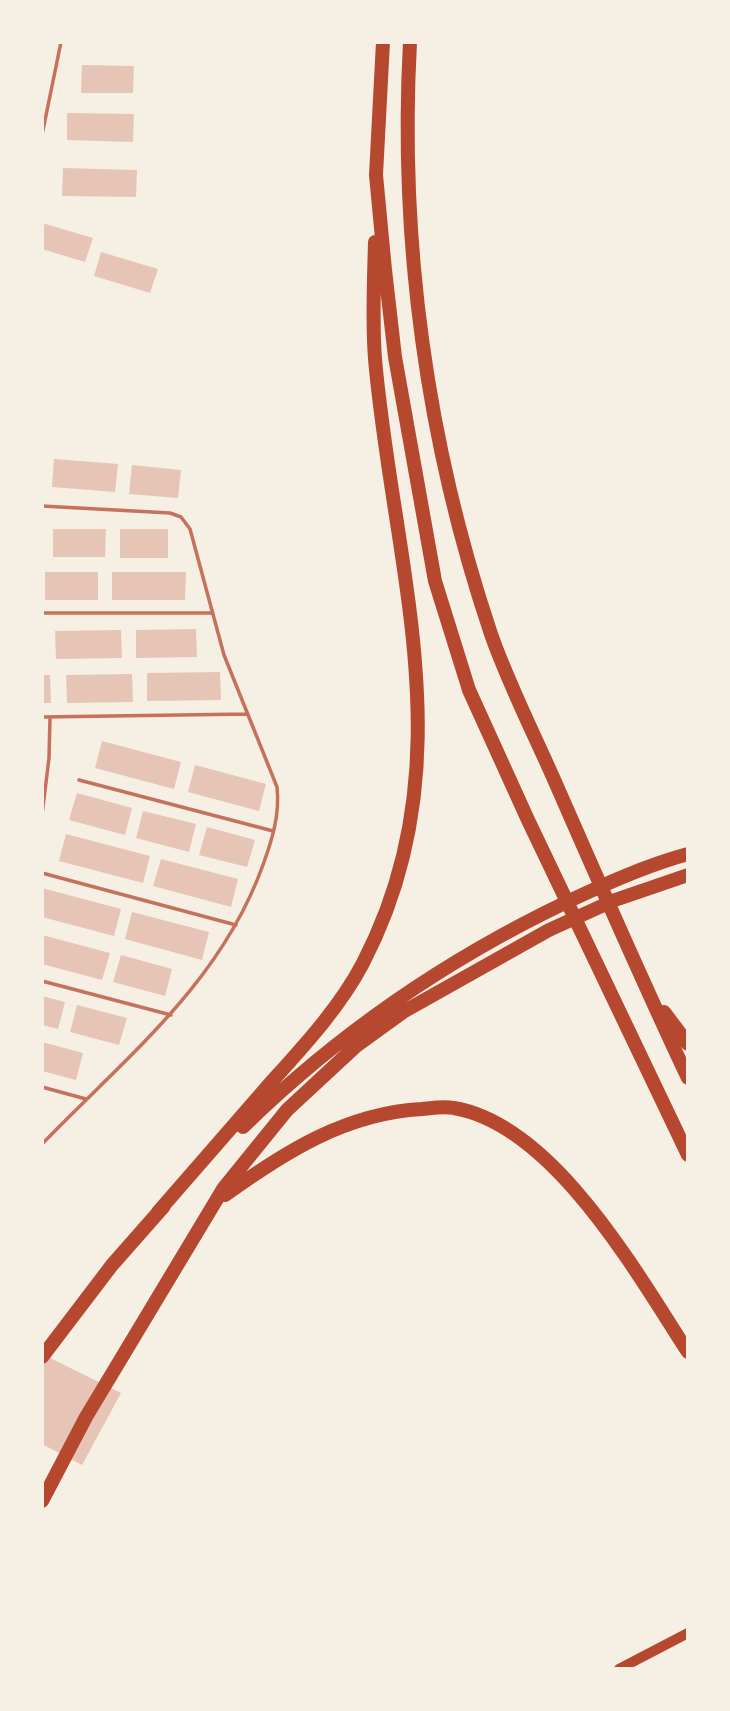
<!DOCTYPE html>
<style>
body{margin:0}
#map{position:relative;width:730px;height:1711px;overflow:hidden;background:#f6efe4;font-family:"Exo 2",sans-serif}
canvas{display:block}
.frame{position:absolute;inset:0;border:44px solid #f6efe4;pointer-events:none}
</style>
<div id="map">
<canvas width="730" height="1711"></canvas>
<div class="frame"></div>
</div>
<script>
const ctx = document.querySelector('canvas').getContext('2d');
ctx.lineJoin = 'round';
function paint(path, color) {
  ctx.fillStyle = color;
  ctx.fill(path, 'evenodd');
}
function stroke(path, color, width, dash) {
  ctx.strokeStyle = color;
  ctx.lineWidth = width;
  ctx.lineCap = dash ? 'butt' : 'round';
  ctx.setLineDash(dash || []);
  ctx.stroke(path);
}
paint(new Path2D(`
 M82 65 134 66 133 93H81Z
 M67 113 134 114 133 142 67 140Z
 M63 168 137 170 136 197 62 196Z
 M42 223 93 238 85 262 42 249Z
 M101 252 158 269 150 293 94 276Z
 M54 459 118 464 115 492 52 487Z
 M132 465 181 470 178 498 129 494Z
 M53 529H106L105 557H53Z
 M120 529H168V558H120Z
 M45 572H98V600H45Z
 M112 572H186L185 600H112Z
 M196 629 197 657 136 658V630Z
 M121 630 122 658 56 659 55 631Z
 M220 672 221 700 147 701V673Z
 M132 674 133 702 67 703 66 675Z
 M42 675H50L51 703H42Z
 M102 741 181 762 174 789 95 768Z
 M195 765 266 784 259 811 188 792Z
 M77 793 132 808 125 835 69 820Z
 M143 811 196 824 189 852 136 838Z
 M207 827 255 840 247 867 199 855Z
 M66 834 150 856 143 883 59 861Z
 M161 859 238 879 231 907 153 886Z
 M42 888 121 909 114 936 42 917Z
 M132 912 209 932 202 960 125 939Z
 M42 935 110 953 102 980 42 964Z
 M121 955 172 969 165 996 113 982Z
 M42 996 65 1002 58 1029 42 1025Z
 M77 1005 127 1018 119 1045 70 1032Z
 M42 1042 83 1053 76 1080 42 1071Z
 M42 1354 121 1393 82 1465 42 1444Z`), '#e6c5b7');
stroke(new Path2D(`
 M42 135 61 42
 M42 506 170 513 181 517 190 529 224 655 277 787C280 815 272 840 263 865 220 984 127 1056 42 1144
 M42 613H213
 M42 717 248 714
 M79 780 273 831
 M42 815 49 758 50 717
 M42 873 236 925
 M42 981 171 1015
 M42 1087 86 1099`), '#c5725c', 3.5);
stroke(new Path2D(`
 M619 1669 688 1633`), '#b5482f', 10);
stroke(new Path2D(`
 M383 42 376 175 385 270 395 357 435 581 469 690 528 820 688 1155
 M410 42C399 242 427 444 491 634 508 683 535 736 556 784 599 882 642 981 688 1078
 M664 1012 688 1044
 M243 1127C338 1034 449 958 569 901 607 883 647 865 688 854
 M225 1195C285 1152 346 1113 422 1109 432 1108 444 1106 454 1108 554 1125 637 1274 688 1352
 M158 1212C194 1171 230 1129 266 1088 301 1049 339 1009 363 963 468 762 393 567 375 359 372 320 374 281 375 242
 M42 1357 112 1265 164 1206
 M42 1501 86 1417 223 1189 287 1110 356 1046 403 1012 549 930 615 900 688 875`), '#b5482f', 14);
</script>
